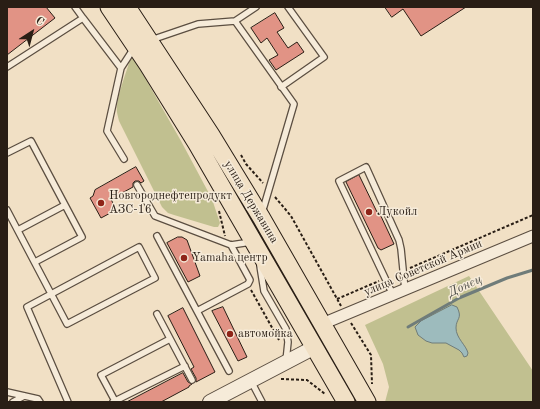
<!DOCTYPE html>
<meta charset="utf-8">
<style>
body{margin:0}
#map{position:relative;width:540px;height:409px;overflow:hidden;background:#f1e0c5;font-family:"Old Standard TT",serif}
canvas{display:block}
.frame{position:absolute;inset:0;border:8px solid #291e15;pointer-events:none}
.north{position:absolute;left:12px;top:12px;width:40px;height:40px;-webkit-text-stroke:3px #f6ebd9;paint-order:stroke;rotate:36deg;font-size:11px;font-weight:700;line-height:16px;text-align:center;color:#291e15}
.north::after{content:'';display:block;margin:auto;width:14px;height:18px;background:#291e15;clip-path:polygon(50% 0,100% 100%,50% 72%,0 100%)}
</style>
<div id="map">
<canvas width="540" height="409"></canvas>
<div class="frame"></div>
<div class="north">С</div>
</div>
<script>
const ctx = document.querySelector('canvas').getContext('2d');
ctx.lineJoin = 'round';
function paint(path, color) {
  ctx.fillStyle = color;
  ctx.fill(path, 'evenodd');
}
function stroke(path, color, width, dash) {
  ctx.strokeStyle = color;
  ctx.lineWidth = width;
  ctx.lineCap = dash ? 'butt' : 'round';
  ctx.setLineDash(dash || []);
  ctx.stroke(path);
}
function write(font, color, halo, rows, align = 'center') {
  ctx.font = font + ' "Old Standard TT",serif';
  ctx.lineWidth = 3;
  ctx.setLineDash([]);
  ctx.textBaseline = 'middle';
  ctx.strokeStyle = halo;
  ctx.fillStyle = color;
  for (const [text, x, y, turn = 0] of rows) {
    ctx.save();
    ctx.translate(x, y);
    ctx.rotate((+turn || 0) * Math.PI / 180);
    ctx.textAlign = isNaN(turn) ? turn : align;
    if (halo) ctx.strokeText(text, 0, 0);
    ctx.fillText(text, 0, 0);
    ctx.restore();
  }
}
paint(new Path2D(`
 M132 59H134L136 62 181 141 212 199 220 223 218 227H214L174 215 168 213 162 207 119 121C118 116 116 111 117 105 119 91 125 76 129 63L130 60Z
 M259 224 360 402H352L253 227Z
 M469 276 533 371V402H385L389 387 383 364 365 325Z`), '#c1c090');
const water = new Path2D(`
 M452 305 457 307C463 319 456 318 456 328 456 338 466 345 468 353L467 356 464 357 462 353 459 350 446 343H432L426 341 418 335 415 327 421 321Z`);
paint(water, '#9dbbbd');
stroke(water, '#6f7c7a', 1);
stroke(new Path2D(`
 M408 327 459 298 507 278 533 270`), '#6f7c7a', 3);
const building = new Path2D(`
 M7 7H46L55 18 7 55Z
 M385 7H466L421 36 403 9 392 17Z
 M275 13 284 28 277 32 288 48 297 42 304 52 276 70 269 60 278 55 267 38 261 43 251 28Z
 M136 167 144 181 141 183 139 181H135L133 183V187L111 199 116 210 101 218 90 198 93 196 95 190Z
 M359 175 377 212H379L394 244 381 250 378 248 346 182Z
 M178 237H182L187 240 200 276 188 282 167 243Z
 M223 307 247 357 238 361 212 311Z
 M183 308 215 372 196 382V378L191 369 194 367 168 316Z
 M183 373 188 382 192 384 189 386V387L161 402H127Z`);
paint(building, '#e19385');
stroke(building, '#291e15', 1);
const service = new Path2D(`
 M83 18 121 68
 M235 21 256 7
 M151 40 198 24 235 21 294 104 262 213
 M7 67 83 18 75 7
 M281 87 324 57 288 7
 M7 153 31 141 82 237 35 262
 M124 159 107 131 121 68 134 48
 M137 185 155 216 231 245 251 242
 M7 210 67 324 155 278 139 247 27 307 68 402
 M18 230 65 205
 M157 236 229 371
 M260 266 264 291 286 329 288 342 286 361
 M393 295 339 181 366 167 399 240 401 249 405 290
 M197 311 248 284 250 280 231 245
 M157 314 192 380
 M251 381 262 402
 M7 392 38 399 40 402
 M115 401 101 375 170 339
 M13 402 24 396
 M113 402 185 366`);
const minor = new Path2D(`
 M322 324 533 236`);
const tertiary = new Path2D(`
 M210 402 315 347`);
const primary = new Path2D(`
 M109 7 148 65 197 144 346 402
 M127 7 211 135 261 217 367 402`);
stroke(service, '#5b4e41', 8);
stroke(minor, '#5b4e41', 13);
stroke(tertiary, '#5b4e41', 16);
stroke(primary, '#291e15', 19);
stroke(new Path2D(`
 M241 155 246 164 263 183
 M275 197 291 216 341 306
 M219 211 225 236
 M410 268 533 215
 M251 290 279 340
 M337 299 379 281
 M351 323 371 355 372 384
 M281 379 307 380 325 394`), '#291e15', 2, [3, 2]);
stroke(service, '#f6ebd9', 5.5);
stroke(minor, '#f6ebd9', 11);
stroke(tertiary, '#f6ebd9', 14);
stroke(primary, '#f1e0c5', 17);
for (const [x, y, r, color] of [
 [101,203,4,"#8f2418"],
 [369,212,4,"#8f2418"],
 [184,258,4,"#8f2418"],
 [230,334,4,"#8f2418"]
]) {
  const dot = new Path2D();
  dot.arc(x, y, r, 0, 2 * Math.PI);
  ctx.fillStyle = color;
  ctx.fill(dot);
  stroke(dot, '#f6ebd9', 1.5);
}
write('12px', '#291e15', '#f6ebd9', [
 ["Новгороднефтепродукт",109,196],
 ["АЗС-16",109,210],
 ["Лукойл",377,212],
 ["Yamaha центр",192,258],
 ["автомойка",238,334]
], 'left');
write('12px', '#291e15', '#f6ebd9', [
 ["улица Державина",251,202,59],
 ["улица Советской Армии",423,268,-23]
]);
write('italic 13px', '#4c4d47', '#f6ebd9', [
 ["Донец",465,286,-25]
]);
</script>
